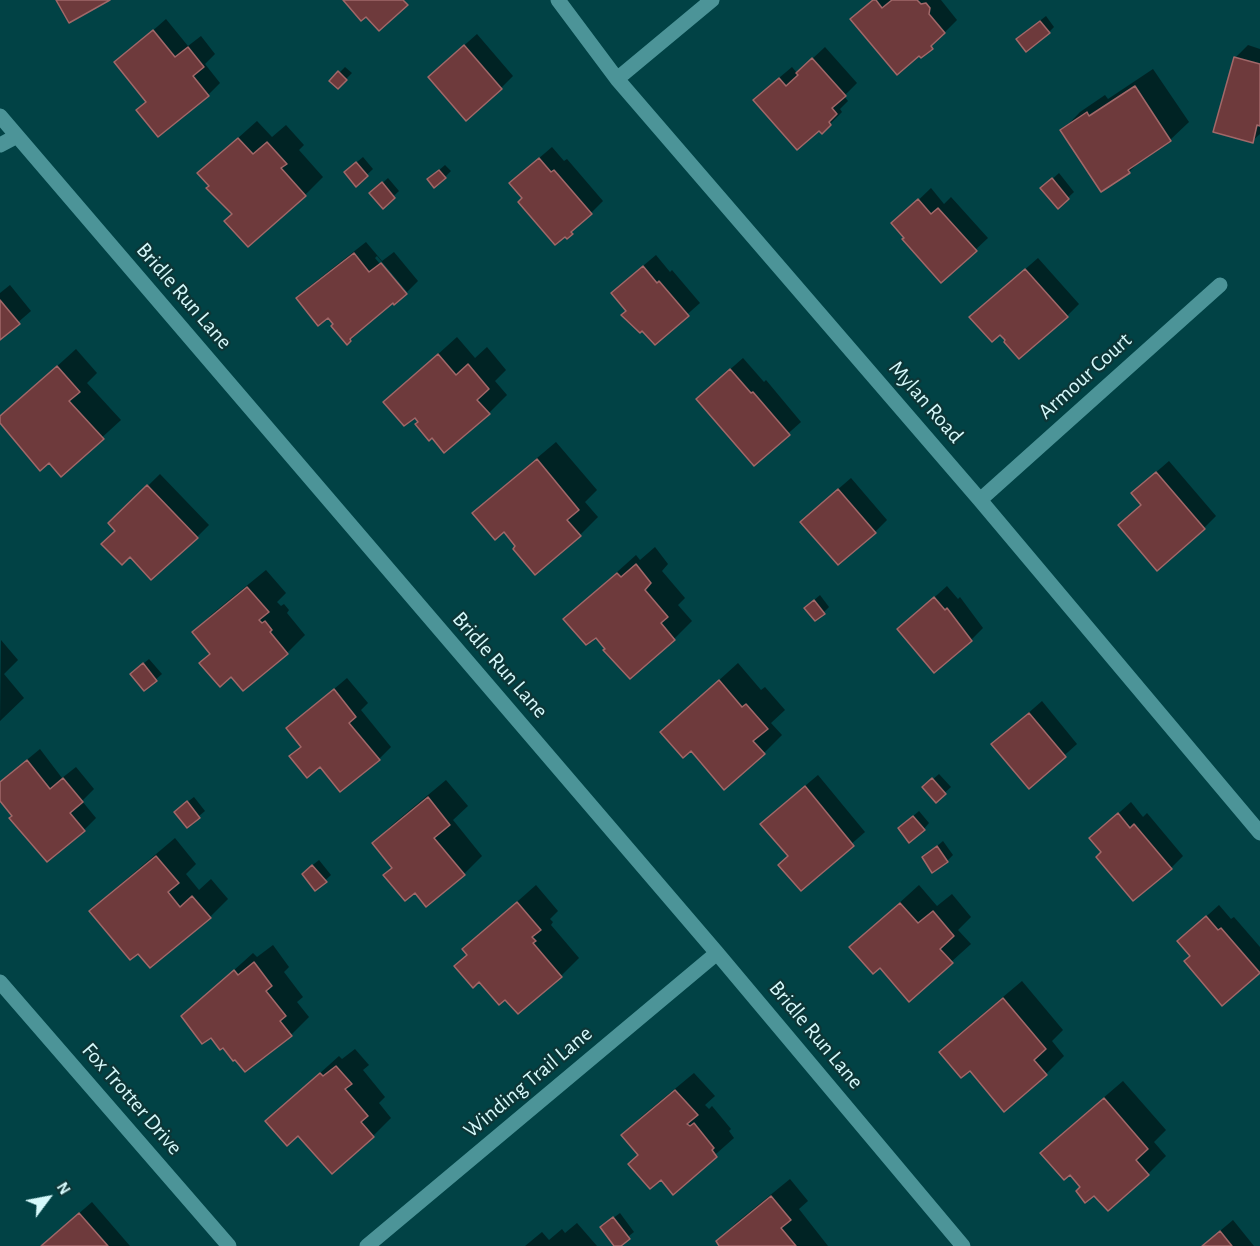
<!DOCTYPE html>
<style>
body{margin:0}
#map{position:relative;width:1260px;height:1246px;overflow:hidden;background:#014245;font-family:"Alegreya Sans",sans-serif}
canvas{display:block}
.north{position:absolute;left:18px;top:1168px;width:60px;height:60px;-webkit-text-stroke:4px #0d3637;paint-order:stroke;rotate:58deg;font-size:16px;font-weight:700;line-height:24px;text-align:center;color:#d6f9fb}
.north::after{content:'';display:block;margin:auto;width:21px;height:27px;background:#d6f9fb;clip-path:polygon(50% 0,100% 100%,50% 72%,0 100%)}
</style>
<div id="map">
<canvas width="1260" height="1246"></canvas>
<div class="north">N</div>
</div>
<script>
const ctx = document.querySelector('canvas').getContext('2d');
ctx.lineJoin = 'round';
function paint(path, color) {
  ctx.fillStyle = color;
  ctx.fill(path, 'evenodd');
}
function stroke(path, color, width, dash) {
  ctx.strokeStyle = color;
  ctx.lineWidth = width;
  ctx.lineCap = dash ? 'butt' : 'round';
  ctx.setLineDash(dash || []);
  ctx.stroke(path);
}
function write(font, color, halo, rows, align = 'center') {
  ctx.font = font + ' "Alegreya Sans",sans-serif';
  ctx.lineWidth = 4.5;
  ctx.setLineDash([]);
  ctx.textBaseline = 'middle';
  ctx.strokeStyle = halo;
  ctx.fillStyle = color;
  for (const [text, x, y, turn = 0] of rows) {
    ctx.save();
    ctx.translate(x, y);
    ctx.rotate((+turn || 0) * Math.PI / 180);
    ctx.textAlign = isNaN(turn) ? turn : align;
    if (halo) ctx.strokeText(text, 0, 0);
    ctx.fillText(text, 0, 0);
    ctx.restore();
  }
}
paint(new Path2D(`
 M872 0H941L957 20 943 34 944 35 921 56 852 19Z
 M1046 16 1054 27 1049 32 1023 34Z
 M166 19 188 46 201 36 215 54 205 64 220 83 208 95 138 110 147 101 116 63Z
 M477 34 513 76 501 88 442 65Z
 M1248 45 1260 49V134L1252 141 1215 131 1236 57Z
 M825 47 857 83 844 96 848 101 840 109 842 112 830 124 767 88 792 67 797 73Z
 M345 67 352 73 338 87 331 81Z
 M1153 69 1189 122 1170 140 1141 160 1129 172 1062 131 1080 112 1105 95 1108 99Z
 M257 121 272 137 286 125 304 145 299 150 323 177 305 195 234 214 199 173Z
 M552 147 564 161 567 159 603 201 567 237 524 198V171Z
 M363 157 373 169 356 185 351 167Z
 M445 165 451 171 445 177 429 179Z
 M1059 173 1074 192 1058 207 1048 183Z
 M388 178 399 191 383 206 377 188Z
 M931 188 944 204 951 197 988 238 942 281 904 214Z
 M366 242 382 261 394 252 418 281 407 292 377 256 375 258 404 293H406L395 302 393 300 347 343 328 316 298 298 310 286Z
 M656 255 670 272 672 270 700 303 655 343 628 310 625 281Z
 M1038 258 1079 304 1067 316 1007 340 984 305Z
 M10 285 31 311 0 338V293Z
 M457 337 475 358 487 347 506 370 495 381 507 395 489 413 419 422 415 416 385 402Z
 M76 349 97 373 87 383 121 420 61 475 49 461 0 420V418Z
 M743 358 764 382 766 380 801 422 754 464 710 387Z
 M556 442 597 490 585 502 598 517 580 535 517 546 504 530 474 513 493 495Z
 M1169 461 1216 516 1204 528 1120 525 1142 504 1146 481Z
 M160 474 209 525 197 537 130 555 117 530 110 523Z
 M851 478 887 520 875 532 814 510Z
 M655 547 668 564 662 571 685 598 678 605 692 621 674 639 607 648 596 636 565 619 636 555 640 560Z
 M266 570 286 593 277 602 281 606 284 604 289 610 287 613 305 635 287 653H211L194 632 212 614Z
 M947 586 958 599 960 597 983 628 971 640 899 629Z
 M820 595 829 607 824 612 812 602Z
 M1 640 18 660 4 674 24 698 0 721Z
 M149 659 162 674 145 689 137 669Z
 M738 663 761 690 765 687 785 710 771 723 782 735 764 753 691 749 662 732Z
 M347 678 368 703 361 710 391 747 379 759 320 765 291 757 302 746 288 728Z
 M1042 701 1077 744 1029 787 993 744Z
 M40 749 62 778 76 767 94 789 82 801 96 818 84 830 14 815 0 798V782Z
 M939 774 951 787 936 801 924 787Z
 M818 775 865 832 801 888 774 812Z
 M446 780 468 806 453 820 482 856 464 874 394 867 374 843 392 825Z
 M194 797 205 811 187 826 182 806Z
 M1131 802 1143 817 1147 813 1183 856 1171 868 1103 852 1091 838Z
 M919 811 929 823 924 829 905 823Z
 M175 838 196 864 186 874 199 890 211 879 228 899 210 917 138 952 91 911 110 893Z
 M943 841 953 855 947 861 924 857Z
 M319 860 331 875 316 889 309 868Z
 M536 885 558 911 550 919 553 922 551 925 579 958 561 976 505 997 464 949Z
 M919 885 937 906 952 894 971 917 958 930 971 944 909 1000 880 966 851 947Z
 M1219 905 1231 919 1234 917 1260 947V971L1222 1003 1192 956 1179 941Z
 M273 945 289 967 284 972 303 997 297 1002 309 1017 291 1035 223 1046 183 1016 253 953 257 957Z
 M1022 981 1063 1030 1052 1041 1064 1056 1046 1074 971 1069 941 1052 959 1034Z
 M355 1049 369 1065 363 1070 385 1097 379 1103 391 1118 373 1136 299 1134 267 1121 339 1056 342 1059Z
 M694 1073 715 1096 705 1105 709 1109 712 1106 731 1129 729 1131 734 1138 673 1192 623 1135 641 1117Z
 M1123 1081 1166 1130 1154 1142 1166 1156 1148 1174 1094 1194 1082 1187 1070 1173 1042 1153 1060 1135Z
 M790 1179 808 1201 799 1209 828 1246H721L718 1241 736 1223Z
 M92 1202 130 1246H42L46 1242Z
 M620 1213 634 1232 616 1246 608 1222Z
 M1233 1220 1254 1246H1202Z
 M577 1223 597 1246H525L542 1232 549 1240 562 1229 565 1233Z`), '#0007');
const building = new Path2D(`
 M56 0H110L69 23Z
 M343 0H403L408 5 379 31 366 17 361 21Z
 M873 0H876L882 8 892 0H917L921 4 926 3 930 8 929 14 945 33 931 46 933 49 921 58 919 56 897 75 850 19Z
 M1040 21 1050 33 1026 52 1016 39Z
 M153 30 175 57 188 47 204 67 193 76 209 96 158 137 136 110 146 102 114 62Z
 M464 45 502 89 466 121 428 77Z
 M1234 57 1260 64V126L1257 125 1253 143 1213 132Z
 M812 58 846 96 832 108 837 114 829 122 831 125 822 134 819 131 797 150 753 100 779 78 786 86 798 75 796 73Z
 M338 71 347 80 338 89 329 81Z
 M1135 86 1171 141 1128 170 1130 173 1101 192 1060 130 1087 112 1089 116Z
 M238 138 253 154 267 142 287 164 281 168 306 196 248 247 224 221 232 214 206 188 209 186 197 173Z
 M539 158 551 172 554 170 592 214 571 232 573 234 567 239 565 237 555 245 518 202 522 198 509 183Z
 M356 162 368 176 356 187 344 172Z
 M439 170 446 178 434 188 427 179Z
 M1052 178 1069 199 1058 209 1040 188Z
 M382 182 395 198 383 209 369 193Z
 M918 199 931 214 938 208 977 251 941 283 902 239 904 238 891 223Z
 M354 253 369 272 381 263 407 294 394 305 393 303 350 339 351 341 347 345 331 326 333 324 328 318 318 326 296 298Z
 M643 266 657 283 659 281 689 316 655 345 642 331 640 333 621 315 626 311 611 293Z
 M1025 269 1068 317 1019 359 1004 342 1005 340 1000 335 992 342 969 317Z
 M0 300 20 324 0 340Z
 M438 354 456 375 468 364 489 389 477 400 490 414 444 453 432 438 429 441 415 424 418 422 415 418 404 426 383 402Z
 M57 366 80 392 69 401 104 439 61 477 49 463 40 471 0 423V416Z
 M730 369 751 393 753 392 790 435 754 466 696 399Z
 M537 459 579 510 567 520 581 536 535 575 513 549 515 546 504 532 495 540 472 513Z
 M1156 472 1205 529 1157 571 1118 525 1141 505 1131 493Z
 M147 485 198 538 151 580 130 557 122 565 101 544 115 531 108 523Z
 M838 489 876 533 838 565 800 522Z
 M636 564 651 583 645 590 668 617 661 623 675 640 630 679 603 650 605 649 596 638 586 645 563 619 617 573 621 577Z
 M247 587 269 612 259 620 262 623 265 621 272 630 270 632 288 654 243 691 231 677 220 687 199 663 210 654 192 632Z
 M934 597 945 610 947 608 972 641 934 673 897 629Z
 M814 600 825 614 815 621 804 608Z
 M143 663 157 681 144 691 130 674Z
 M719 680 742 707 746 704 768 729 753 741 765 754 724 790 691 751 683 758 660 732Z
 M334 689 356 717 349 723 380 760 340 792 320 767 307 778 289 756 301 747 286 728Z
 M1029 713 1066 757 1029 789 991 744Z
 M27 760 50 789 63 778 83 802 70 813 85 831 47 862 9 818 12 816 0 801V782Z
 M932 778 946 794 936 803 922 787Z
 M805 786 854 846 801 891 778 865 788 856 760 824Z
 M428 797 450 825 434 838 465 875 426 907 415 893 405 901 383 875 392 868 372 843Z
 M187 801 200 818 187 828 174 812Z
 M1118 813 1130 828 1134 824 1172 869 1133 901 1096 857 1101 852 1089 838Z
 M913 816 925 830 909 843 898 828Z
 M937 846 948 862 932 873 922 857Z
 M156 856 179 883 168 892 180 907 192 896 211 918 150 968 138 954 130 960 89 911Z
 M312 865 327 882 315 891 302 874Z
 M517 902 541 930 532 937 536 941 533 943 562 977 518 1014 505 1000 499 1005 479 982 473 988 454 966 467 955 462 949Z
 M900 903 918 923 933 911 954 936 940 949 953 963 909 1002 880 968 873 974 849 947Z
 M1206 916 1218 930 1221 928 1260 973 1222 1006 1184 961 1190 956 1177 941Z
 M254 962 272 986 266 991 286 1016 280 1021 292 1036 245 1072 235 1060 233 1061 223 1048 220 1050 211 1038 202 1044 181 1016 234 970 238 975Z
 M1003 998 1046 1049 1034 1060 1047 1075 1004 1112 970 1071 961 1078 939 1052Z
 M336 1066 352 1084 345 1089 368 1116 361 1122 374 1137 332 1174 298 1136 287 1146 265 1121 320 1073 323 1076Z
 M675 1090 698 1115 687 1124 690 1126 694 1123 714 1148 712 1150 717 1157 673 1195 661 1180 650 1189 628 1164 638 1155 621 1135Z
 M1104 1098 1148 1149 1136 1160 1149 1175 1108 1211 1094 1196 1085 1203 1076 1191 1080 1187 1070 1175 1064 1180 1040 1153Z
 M771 1196 791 1220 781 1228 796 1246H719L716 1241Z
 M79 1213 108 1246H41Z
 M613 1217 630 1239 621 1246H614L600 1227Z
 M1220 1231 1232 1246H1202Z`);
paint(building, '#6e3a3c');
stroke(building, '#a16869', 1.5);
stroke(new Path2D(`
 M558 0 617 79 980 500 1260 833
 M617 79 712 0
 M0 116 717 953 963 1246
 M0 145 17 136
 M980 500 1220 285
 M0 982 229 1246
 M367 1246 717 953`), '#4c9498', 15);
write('22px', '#d6f9fb', '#0d3637', [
 ["Bridle Run Lane",184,296,49],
 ["Armour Court",1085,376,-42],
 ["Mylan Road",926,402,49],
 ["Bridle Run Lane",500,665,49],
 ["Bridle Run Lane",816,1035,50],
 ["Winding Trail Lane",528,1082,-40],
 ["Fox Trotter Drive",132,1099,49]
]);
</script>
